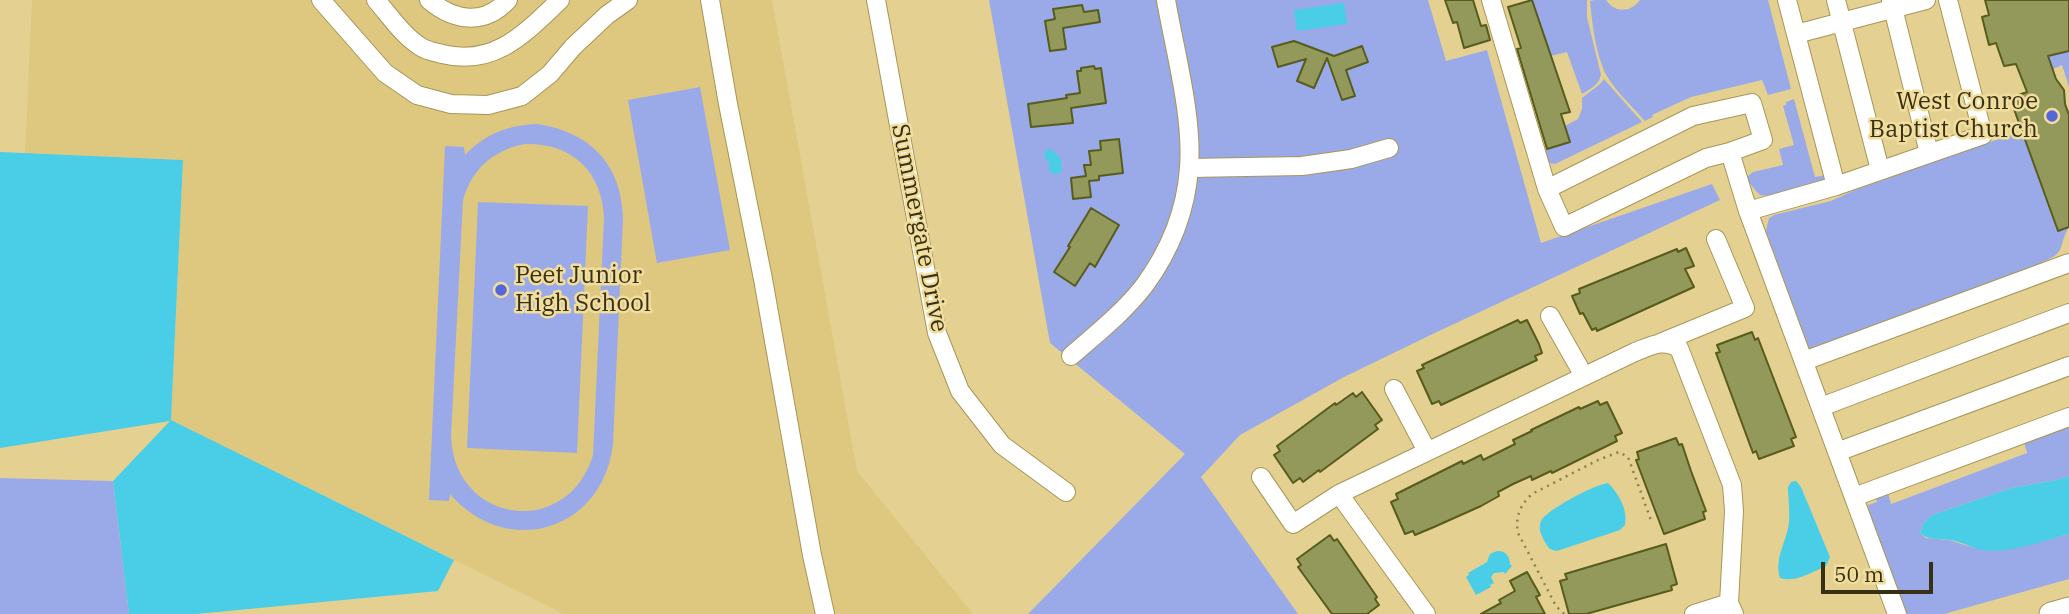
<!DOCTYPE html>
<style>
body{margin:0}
#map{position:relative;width:2069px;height:614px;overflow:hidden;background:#e4d191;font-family:"IBM Plex Serif",serif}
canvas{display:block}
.scale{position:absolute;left:1821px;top:562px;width:112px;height:32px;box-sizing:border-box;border:4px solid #373015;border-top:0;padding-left:9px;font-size:21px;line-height:24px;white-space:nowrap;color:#373015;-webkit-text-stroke:5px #f1de9d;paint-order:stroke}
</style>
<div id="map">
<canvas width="2069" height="614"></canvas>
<div class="scale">50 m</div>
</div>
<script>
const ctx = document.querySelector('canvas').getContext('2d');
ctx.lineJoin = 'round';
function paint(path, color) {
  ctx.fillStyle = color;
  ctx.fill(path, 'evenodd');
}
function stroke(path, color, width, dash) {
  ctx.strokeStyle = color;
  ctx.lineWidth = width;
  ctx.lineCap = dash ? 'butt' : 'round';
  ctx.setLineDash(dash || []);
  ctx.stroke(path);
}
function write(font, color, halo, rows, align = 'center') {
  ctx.font = font + ' "IBM Plex Serif",serif';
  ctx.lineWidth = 5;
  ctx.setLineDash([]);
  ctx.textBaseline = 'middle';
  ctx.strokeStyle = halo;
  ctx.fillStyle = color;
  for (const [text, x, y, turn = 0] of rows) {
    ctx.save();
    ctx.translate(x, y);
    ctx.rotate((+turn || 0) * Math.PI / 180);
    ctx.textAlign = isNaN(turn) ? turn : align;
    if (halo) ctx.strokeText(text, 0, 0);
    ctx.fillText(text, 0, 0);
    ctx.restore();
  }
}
paint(new Path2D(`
 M32 0H772L857 471 973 614H564L171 420 183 160 25 153Z`), '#dec880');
paint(new Path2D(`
 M989 0H1428L1446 61 1487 50 1541 243 1712 184 1720 200 1439 331 1344 377 1240 435 1201 477 1298 614H1028L1185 454 1050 343Z
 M1532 0H1587V17L1601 75C1599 85 1590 89 1582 94L1567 52 1551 56 1547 42H1545Z
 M1595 0H1606C1615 13 1630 13 1640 0H1768L1791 89 1768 95 1762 80 1691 97 1652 115 1653 117 1645 121C1632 106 1610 86 1603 68 1595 48 1592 22 1590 1Z
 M2069 51V87L2062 65 2053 69 2049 59H2039Z
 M1604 79 1642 122 1555 164 1549 163 1538 152 1569 142 1565 126 1578 119 1582 109V98L1600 84Z
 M700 87 730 250 657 263 628 100Z
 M1794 99 1815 177 1826 175 1829 180 1769 196 1760 195 1756 191 1748 181V176L1753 172 1783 165 1779 149 1794 145 1783 106 1786 105V102Z
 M537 124C590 132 622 164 623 219L613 444C603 531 507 560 450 494L449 501 429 500 445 146 464 147 465 155C485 134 508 125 537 124ZM525 144C572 143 602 171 604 218L593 455C568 539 455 525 451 437L463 200C472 169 493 150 525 144Z
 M2018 132 2021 137 2024 138 2057 231 2069 227C2057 247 2068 252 2042 262V265L1809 349 1766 231 1769 218 1774 215 1831 201 1855 190Z
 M478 202 588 206 577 453 467 448Z
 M2067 426 2069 429V476L2057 480 2011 488 1932 515 1923 524 1920 533 1926 538 1949 540 1975 548 2028 545 2069 534V579L1944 614H1905L1871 520 1868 505 1877 502 1875 496 1888 493 1891 504 1894 503 2027 453 2024 442Z
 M0 478 113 481 129 614H0Z`), '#9aaae9');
paint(new Path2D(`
 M1344 3 1347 24 1297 31 1294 10Z
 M1049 149C1059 153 1066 164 1059 174H1053L1049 170V163L1044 156 1046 150Z
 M0 152 183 160 171 420 454 560 438 591 196 614H129L113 481 170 421 0 448Z
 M2069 476V534C2042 541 2011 554 1983 550 1972 548 1962 542 1951 540 1940 538 1929 541 1920 533L1923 524 1932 515 2011 488 2057 480Z
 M1796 481 1801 487 1830 557 1826 566C1812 572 1795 583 1780 578 1774 557 1787 542 1789 522 1790 510 1788 498 1788 487L1791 482Z
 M1608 483C1619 494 1628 510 1625 525L1620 530 1557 551C1550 550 1548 548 1545 542 1541 535 1538 528 1541 521 1546 510 1596 484 1608 483Z
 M1497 551C1505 550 1510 556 1510 564L1512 566 1505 574 1504 572 1494 573 1491 577 1494 583 1490 585 1491 587 1476 595 1466 577 1469 575 1468 573 1487 562 1490 554Z`), '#4acde7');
const building = new Path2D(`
 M1445 0H1473L1481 26 1486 25 1490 40 1464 48 1457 22 1453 23Z
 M1532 0 1570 112 1561 114 1570 142 1547 149 1517 49 1521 48 1508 7Z
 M1985 0H2069V51L2048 56 2056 79 2064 90 2065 104 2069 115V227L2058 231 2010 98 2027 92 2016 64 2004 66 1996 43 1989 45 1982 17 1989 15Z
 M1082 5 1084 12 1098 10 1100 22 1063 28 1066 49 1050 51 1045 21 1055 19 1053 9Z
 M1294 41 1334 56 1362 46 1368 62 1346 70 1355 96 1342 100 1327 58 1314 88 1297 81 1306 59 1278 67 1272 47Z
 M1094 66 1095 69 1101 68 1106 103 1071 108 1073 123 1031 127 1028 104 1067 98 1066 95 1080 93 1077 71H1081V68Z
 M1119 139 1123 173 1099 176V180L1089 181 1091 197 1073 199 1071 178 1086 176 1084 165H1091L1089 151 1101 150 1100 141Z
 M1091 208 1119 225 1095 267 1090 263 1075 286 1054 272 1070 247 1068 246Z
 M1686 248 1694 266 1685 269 1694 287 1597 331 1596 328 1592 330 1583 313 1580 314 1572 296 1580 293 1579 289 1677 249 1678 252Z
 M1518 320 1520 323 1527 320 1539 344 1542 353 1535 356 1537 360 1441 405 1439 401 1432 404 1417 371 1424 368 1422 365Z
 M1752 332 1755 340 1758 338 1796 437 1791 439 1794 446 1759 459 1756 451 1753 453 1716 353 1720 352 1717 345Z
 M1362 392 1382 420 1375 425 1378 429 1320 472 1319 470 1303 482 1300 478 1293 483 1274 455 1280 451 1277 446 1335 403 1336 405 1353 393 1356 397Z
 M1598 401 1600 405 1607 402 1622 433 1615 436 1617 441 1552 473 1551 471 1532 480 1531 476 1513 484 1498 492 1499 496 1481 506 1434 527 1415 535 1413 531 1405 534 1391 502 1398 499 1396 494 1462 461 1463 464 1481 455 1483 460 1515 444 1513 440 1532 431 1531 430 1579 407 1580 409Z
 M1676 438 1679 445 1682 444 1691 471 1706 511 1703 512 1705 519 1664 534 1636 460 1639 459 1637 452Z
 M1330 535 1334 541 1337 539 1377 597 1375 599 1379 605 1367 614H1332L1298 567 1301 565 1297 559Z
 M1666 544 1677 584 1671 586 1672 590 1586 614H1569L1560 581 1567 579 1565 574Z
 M1527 572 1540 595 1536 597 1545 614H1481L1501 603 1499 600 1515 591 1510 581Z`);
paint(building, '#92995a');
stroke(building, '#575c1d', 2);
const minor = new Path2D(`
 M321 0 385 73 417 95 451 104 488 105 522 96 550 74 573 47 607 15 628 0
 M376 0C390 16 403 36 421 47 427 51 435 52 442 54 495 67 525 33 560 0
 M429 0C454 21 484 26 508 0
 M710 0 728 104 763 279 812 555 825 614
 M876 0 937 333 960 391 1002 445 1066 492
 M1491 0 1547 189
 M1787 0 1836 186 1983 135 1948 0
 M1836 0 1880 170
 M1891 0 1929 153
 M1796 34 1926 0
 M1730 152 1706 158 1564 227 1547 189 1693 116 1752 103 1763 140 1730 152 1748 211 1836 186
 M1190 168 1302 166 1351 159 1389 148
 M1748 211 1897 614
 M1550 316 1584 376
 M1660 343 1745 308 1716 239
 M1071 356C1096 334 1123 313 1144 286 1169 252 1186 211 1189 168 1193 116 1175 52 1166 0
 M1804 361 2069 263
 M1394 389 1427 451
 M1821 407 2069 313
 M1837 452 2069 366
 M1261 477 1293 524 1339 494 1426 614
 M1339 494 1635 352C1653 345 1662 339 1679 348L1732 485 1734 511 1729 603 1734 614
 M1854 497 2069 417
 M1694 614 1729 603`);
const major = new Path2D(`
 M2051 614 2069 609`);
stroke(minor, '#a89657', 20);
stroke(major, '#a89657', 25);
stroke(new Path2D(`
 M1564 614 1556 606 1518 533C1515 517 1520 505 1532 494L1598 460 1619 452 1628 457 1652 523`), '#8b7e51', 2.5, [2, 5]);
stroke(minor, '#fff', 18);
stroke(major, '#fff', 23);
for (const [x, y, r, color] of [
 [2052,116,7,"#5565db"],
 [501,290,7,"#5565db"]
]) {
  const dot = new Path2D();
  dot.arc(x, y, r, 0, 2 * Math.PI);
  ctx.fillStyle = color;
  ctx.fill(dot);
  stroke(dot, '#f1de9d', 2.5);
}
write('24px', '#373015', '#f1de9d', [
 ["West Conroe",2038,102],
 ["Baptist Church",2038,130],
 ["Peet Junior",515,276,"left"],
 ["High School",515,304,"left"]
], 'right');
write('24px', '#373015', '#f1de9d', [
 ["Summergate Drive",919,228,79]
]);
</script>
